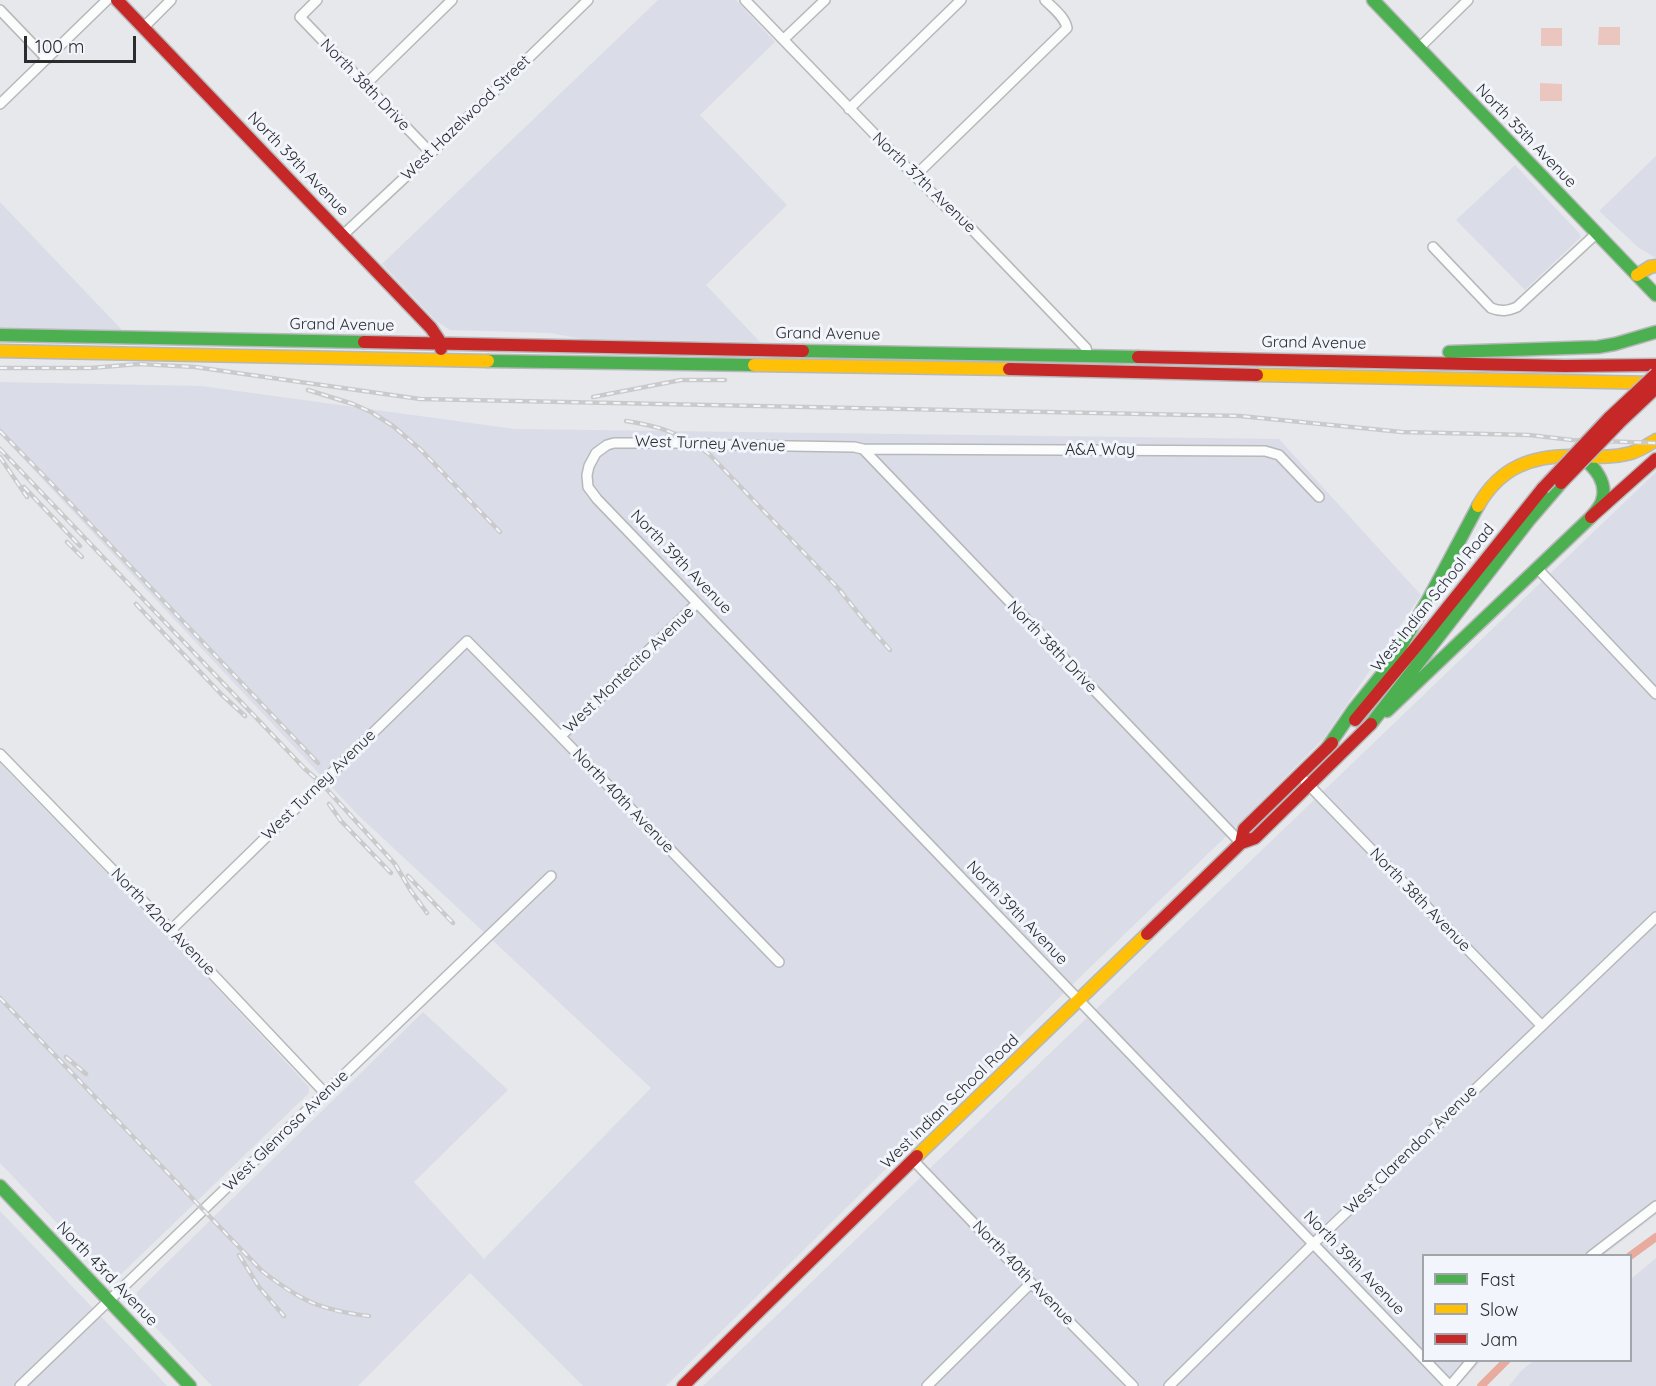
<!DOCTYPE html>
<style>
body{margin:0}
#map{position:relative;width:1656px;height:1386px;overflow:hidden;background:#e7e8ec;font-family:Quicksand,sans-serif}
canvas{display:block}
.legend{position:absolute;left:1422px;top:1254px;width:210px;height:108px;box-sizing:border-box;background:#f2f5fc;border:2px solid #a2a5aa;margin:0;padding:8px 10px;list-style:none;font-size:18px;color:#2b2c2e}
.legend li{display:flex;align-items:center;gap:12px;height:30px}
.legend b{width:30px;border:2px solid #a2a5aa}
.scale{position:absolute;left:24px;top:36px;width:112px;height:27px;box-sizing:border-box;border:3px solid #2b2c2e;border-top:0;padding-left:8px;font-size:18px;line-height:21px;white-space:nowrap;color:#2b2c2e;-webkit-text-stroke:4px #f2f5fc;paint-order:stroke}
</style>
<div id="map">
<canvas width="1656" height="1386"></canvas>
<ul class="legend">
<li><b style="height:8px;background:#4caf50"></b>Fast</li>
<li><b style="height:8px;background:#ffc107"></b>Slow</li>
<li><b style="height:8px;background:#c62828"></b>Jam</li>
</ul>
<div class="scale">100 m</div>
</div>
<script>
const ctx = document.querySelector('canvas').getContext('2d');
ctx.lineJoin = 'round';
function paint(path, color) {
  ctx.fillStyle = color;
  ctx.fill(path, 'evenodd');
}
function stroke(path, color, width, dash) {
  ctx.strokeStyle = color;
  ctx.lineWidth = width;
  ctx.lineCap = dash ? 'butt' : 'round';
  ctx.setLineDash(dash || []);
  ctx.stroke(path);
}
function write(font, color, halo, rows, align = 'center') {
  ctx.font = font + ' Quicksand,sans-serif';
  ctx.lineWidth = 6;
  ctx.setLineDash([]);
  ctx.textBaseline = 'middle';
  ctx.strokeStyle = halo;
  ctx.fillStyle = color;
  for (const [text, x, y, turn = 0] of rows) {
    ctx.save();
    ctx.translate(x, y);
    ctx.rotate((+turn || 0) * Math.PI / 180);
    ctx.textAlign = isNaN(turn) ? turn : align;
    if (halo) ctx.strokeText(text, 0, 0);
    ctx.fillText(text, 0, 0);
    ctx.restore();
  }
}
paint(new Path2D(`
 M658 0H736L775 42 700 115 787 205 706 285 760 342 582 339 550 333 450 330 436 321 382 264Z
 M1656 156V258L1639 248 1599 211Z
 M1515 165 1579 233 1581 237 1525 290 1456 220Z
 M0 202 121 329V331L0 329Z
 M0 382 201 386 515 429 1279 439 1421 595 1324 738 1243 820 1075 982 666 1386H583L470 1273 358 1386H212L136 1307 137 1292 423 1012 508 1090 414 1182 484 1259 651 1088 358 815 0 434Z
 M1656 472V1215L1604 1255 1424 1256V1360L1481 1361 1458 1386H703Z
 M0 763 189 958 309 1087V1093L113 1282 0 1163Z
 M0 1211 157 1375 167 1386H0Z
 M1656 1258V1386H1509L1521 1371 1533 1361 1630 1360 1631 1279Z`), '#dadde7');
paint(new Path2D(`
 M1599 27H1620V45H1598Z
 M1541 28H1562V46H1541Z
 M1540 83 1562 84V101H1540Z`), '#ebc6bf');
stroke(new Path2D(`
 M1630 1256 1656 1237
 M1481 1386 1507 1360`), '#e8ac9f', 8);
const street = new Path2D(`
 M317 0 300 17 431 153
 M745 0 915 176 945 206 964 221 1086 348 1088 357
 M0 10 47 59
 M143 28 171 0
 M784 39 825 0
 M1419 48 1468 0
 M365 85 452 0
 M0 104 107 0
 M849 109 961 0
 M915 176 1067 28C1065 17 1053 8 1045 0
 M343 235 431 153 588 0
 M1433 247 1491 308C1501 312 1508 311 1517 307L1597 233
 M863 449 1241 843
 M1319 497 1279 455 1265 451 863 449 854 447 725 445 693 443H614L607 445 596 453 589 466 587 475 588 487 597 499 1424 1359
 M1537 568 1656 694
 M561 736 697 603
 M0 754 171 930 325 1093
 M1305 781 1541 1025
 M171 930 467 641C572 747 675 855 779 962
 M913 1160 1031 1283 1133 1386
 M1591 1256 1656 1206
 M1425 1360 1450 1386
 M20 1386 551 876
 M927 1386 1031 1283
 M1169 1386 1313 1244 1656 917
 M1450 1386 1472 1360`);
const fast = new Path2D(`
 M1373 0 1656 295
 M0 335 364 342
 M803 351 1138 357
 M1449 352 1598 347 1615 344 1656 332
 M488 361 754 365
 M1387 711 1591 517C1595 512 1600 507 1602 501 1608 483 1595 466 1580 457
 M1371 724 1530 519 1561 483
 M1327 748 1354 709 1392 662 1429 598 1478 506
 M0 1186 190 1386`);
const slow = new Path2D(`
 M1637 275 1650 267 1656 266
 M0 351 488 361
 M754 365 1009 369
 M1257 375 1656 383
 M1478 506C1500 467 1532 455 1576 456 1594 457 1613 458 1631 453 1641 450 1648 445 1656 440
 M917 1156 1147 934`);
const jam = new Path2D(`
 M117 0 431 328 441 343V349
 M364 342 803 351
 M1138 357 1565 366 1656 365
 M1009 369 1257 375
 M1591 517 1656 459
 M1355 720 1415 648 1543 488
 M1241 843 1244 829 1332 743
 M1147 934 1241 843 1255 838 1371 724
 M683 1386 917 1156`);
stroke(street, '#b7b8ba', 12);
stroke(fast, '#b7b8ba', 15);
stroke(slow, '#b7b8ba', 15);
stroke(jam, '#b7b8ba', 15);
stroke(street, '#fbfcfc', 9);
stroke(fast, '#4caf50', 12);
stroke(slow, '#ffc107', 12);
stroke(jam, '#c62828', 12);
const rail = new Path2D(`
 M0 368H91L139 364 195 367 420 399 1240 416 1402 432 1529 435 1572 440 1656 443
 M308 390 353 404 371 412 393 426 421 450 500 532
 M593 397 681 380H725
 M626 421C659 426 684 434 710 455L838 588 867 624 890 650
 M0 431 50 482 318 763
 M0 449 305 769 321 783 395 864 411 891 427 913
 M0 457 27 497
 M24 487 80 546
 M67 542 82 557
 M136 604 221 694 245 716
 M329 804 341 821 391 873
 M408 876 453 923
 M0 998 262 1271C301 1301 320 1310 369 1316
 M66 1057 86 1074
 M239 1255 259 1287 284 1316`);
stroke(rail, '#cacacb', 4.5);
stroke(rail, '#f2f5fc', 2, [7]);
const jamBridge = new Path2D(`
 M1561 483 1619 423 1656 388
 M1543 488 1608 419 1656 374`);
stroke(jamBridge, '#b7b8ba', 15, []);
stroke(jamBridge, '#c62828', 12);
write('16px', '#2b2c2e', '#f2f5fc', [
 ["North 38th Drive",365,85,46],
 ["West Hazelwood Street",466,118,-44],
 ["North 35th Avenue",1526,136,46],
 ["North 39th Avenue",298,164,46],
 ["North 37th Avenue",924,183,44],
 ["Grand Avenue",342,325,1],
 ["Grand Avenue",828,334,1],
 ["Grand Avenue",1314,343,1],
 ["West Turney Avenue",710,444,2],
 ["A&A Way",1100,450],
 ["North 39th Avenue",681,562,46],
 ["West Indian School Road",1433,598,-51],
 ["North 38th Drive",1052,647,46],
 ["West Montecito Avenue",629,670,-44],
 ["West Turney Avenue",319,785,-44],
 ["North 40th Avenue",623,801,46],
 ["North 38th Avenue",1420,900,46],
 ["North 39th Avenue",1017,913,46],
 ["North 42nd Avenue",163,922,46],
 ["West Indian School Road",950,1102,-44],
 ["West Glenrosa Avenue",286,1131,-44],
 ["West Clarendon Avenue",1411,1150,-44],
 ["North 39th Avenue",1354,1263,46],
 ["North 40th Avenue",1023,1273,46],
 ["North 43rd Avenue",107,1274,46]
]);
</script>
